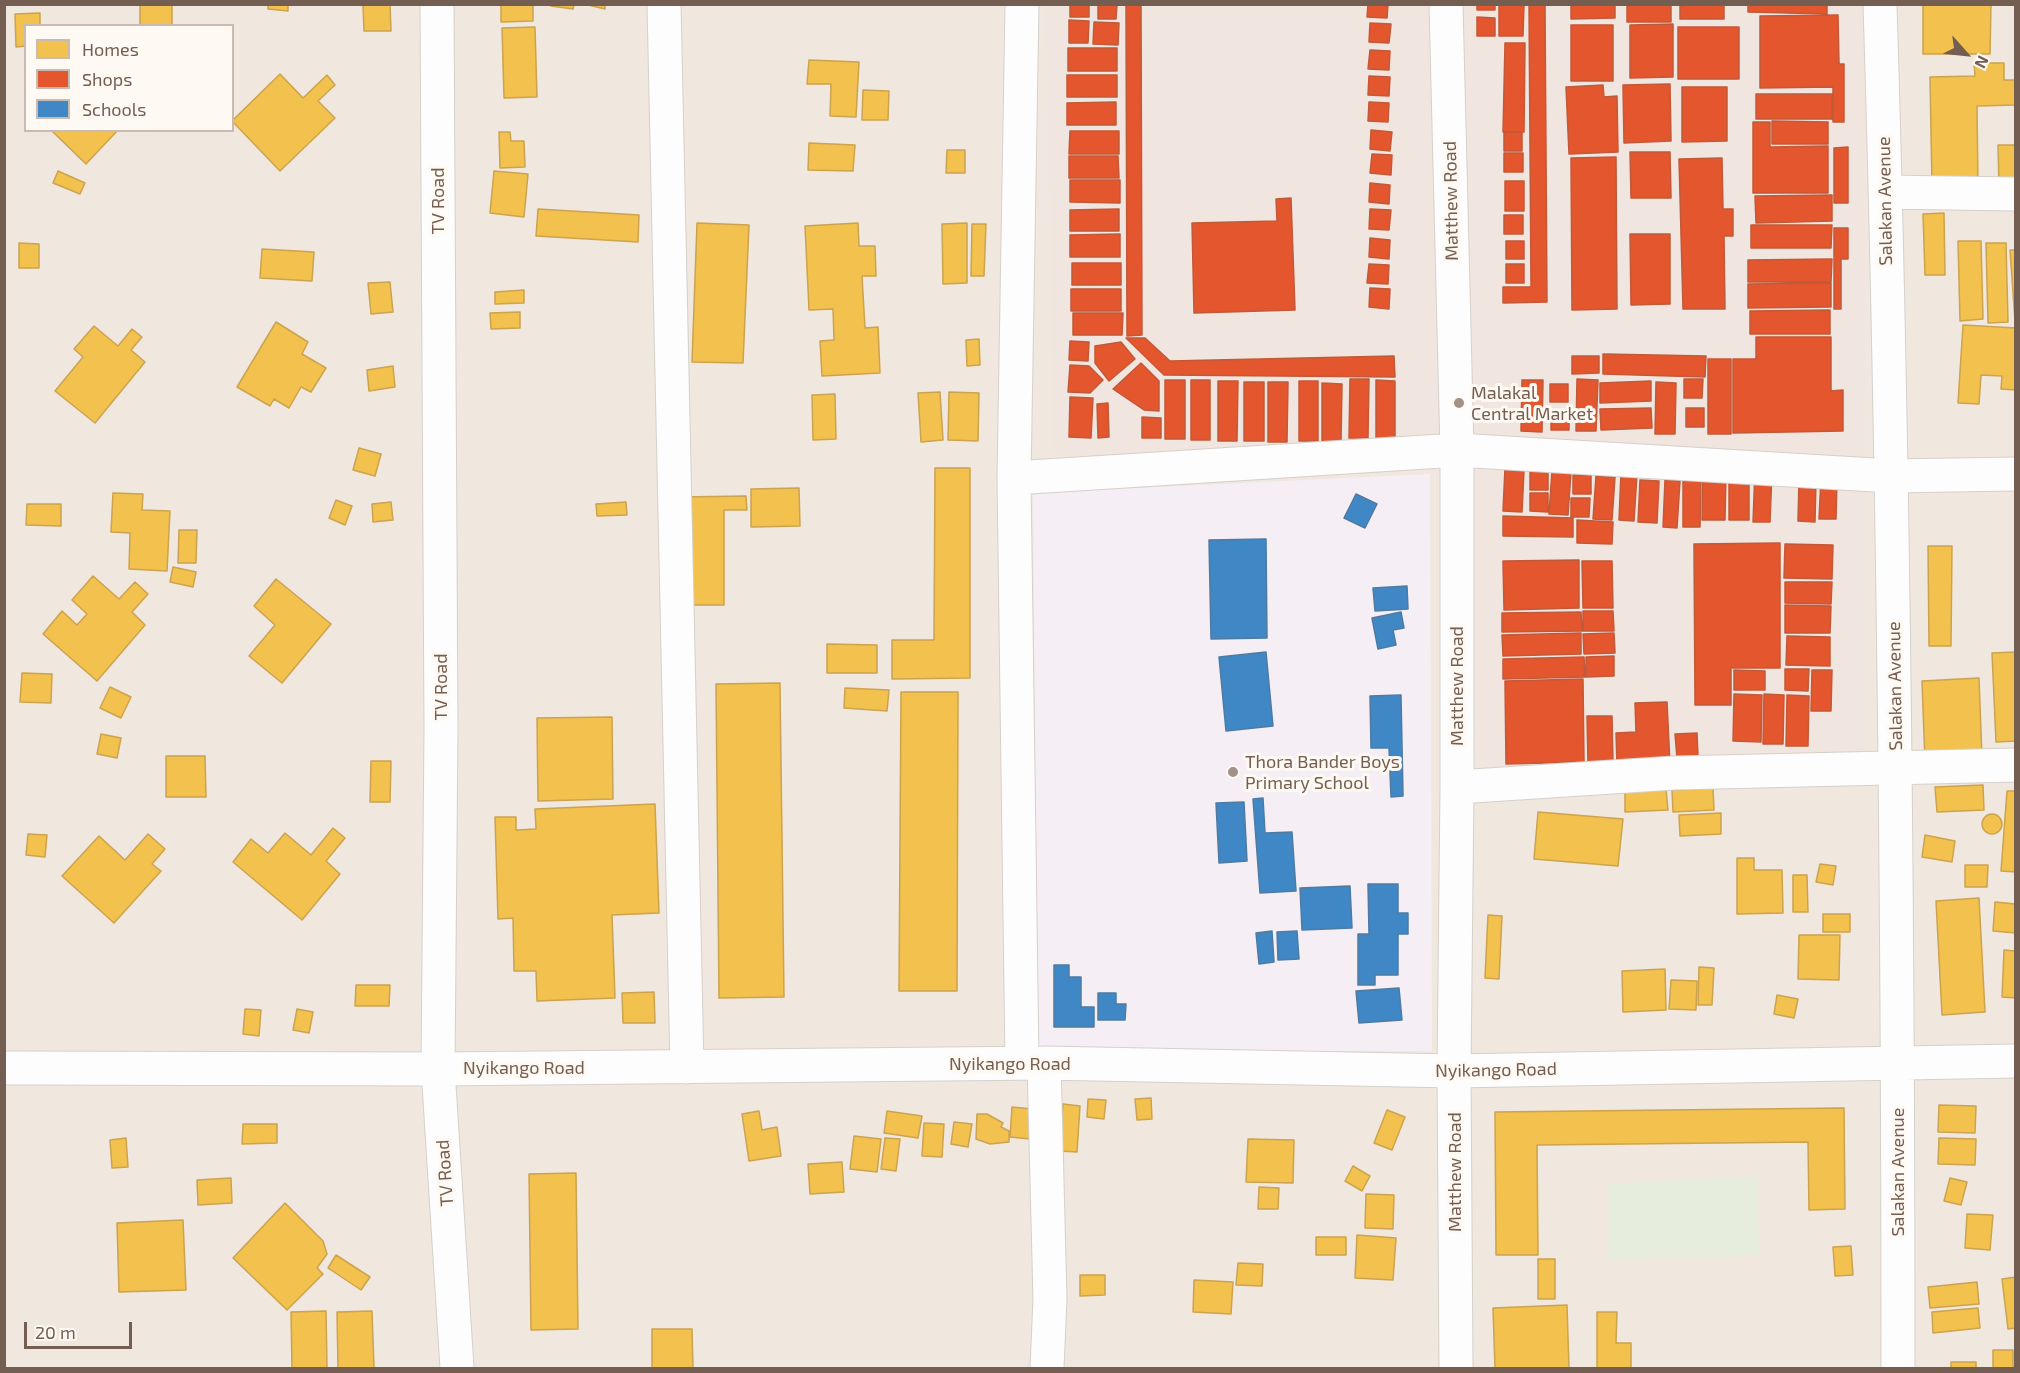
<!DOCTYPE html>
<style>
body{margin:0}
#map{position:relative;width:2020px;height:1373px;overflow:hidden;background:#f8f4f0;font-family:"Exo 2",sans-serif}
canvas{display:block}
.frame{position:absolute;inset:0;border:6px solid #745e51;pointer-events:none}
.legend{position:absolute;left:24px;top:24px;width:210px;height:108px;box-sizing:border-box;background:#fef9f3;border:2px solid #c7bbb2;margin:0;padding:8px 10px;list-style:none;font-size:18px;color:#745e51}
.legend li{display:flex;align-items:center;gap:12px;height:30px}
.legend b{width:30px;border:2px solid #c7bbb2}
.north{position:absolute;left:1936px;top:24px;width:60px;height:60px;-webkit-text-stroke:4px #fef9f3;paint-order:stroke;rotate:117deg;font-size:16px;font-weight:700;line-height:24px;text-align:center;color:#745e51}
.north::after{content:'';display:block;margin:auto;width:21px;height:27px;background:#745e51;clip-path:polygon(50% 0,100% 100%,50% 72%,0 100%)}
.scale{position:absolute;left:24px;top:1322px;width:108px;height:27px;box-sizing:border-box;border:3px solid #745e51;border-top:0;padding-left:8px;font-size:18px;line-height:21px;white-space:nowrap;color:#745e51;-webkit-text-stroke:4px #fef9f3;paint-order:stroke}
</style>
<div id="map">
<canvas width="2020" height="1373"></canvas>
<div class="frame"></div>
<ul class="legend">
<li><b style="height:16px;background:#f2c14e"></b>Homes</li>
<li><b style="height:16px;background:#e4572e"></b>Shops</li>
<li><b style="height:16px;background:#3f88c5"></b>Schools</li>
</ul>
<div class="north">N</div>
<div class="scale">20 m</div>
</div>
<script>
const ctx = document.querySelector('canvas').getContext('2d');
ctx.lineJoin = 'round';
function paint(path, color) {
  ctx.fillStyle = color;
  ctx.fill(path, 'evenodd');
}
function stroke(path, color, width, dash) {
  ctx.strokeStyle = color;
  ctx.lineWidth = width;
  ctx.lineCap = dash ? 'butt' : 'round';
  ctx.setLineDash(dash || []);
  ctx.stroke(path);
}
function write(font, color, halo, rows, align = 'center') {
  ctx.font = font + ' "Exo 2",sans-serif';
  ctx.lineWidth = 6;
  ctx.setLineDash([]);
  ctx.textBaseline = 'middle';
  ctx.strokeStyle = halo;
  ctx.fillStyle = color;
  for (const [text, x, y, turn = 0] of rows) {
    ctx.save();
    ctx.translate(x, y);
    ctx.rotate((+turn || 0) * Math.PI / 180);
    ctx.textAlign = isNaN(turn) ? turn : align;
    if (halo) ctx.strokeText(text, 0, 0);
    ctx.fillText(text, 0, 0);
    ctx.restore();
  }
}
paint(new Path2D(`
 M5 5H2015V1368H5ZM26 26H232V130H26Z`), '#f0e7de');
paint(new Path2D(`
 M1046 5H1865L1864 752 1689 765 1480 778 1464 464 1055 458Z`), '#f1e5df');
paint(new Path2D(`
 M1430 474 1432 1051H1038L1033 493Z`), '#f5eef4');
paint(new Path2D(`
 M1757 1176 1759 1256 1608 1259 1607 1184Z`), '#e6eddc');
const homes = new Path2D(`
 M140 4H172V26H140Z
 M268 4H288V11L268 9Z
 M390 4 391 31H364L363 5Z
 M501 4H533V21L501 22Z
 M552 4H574L573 9 551 6Z
 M584 4H605V9Z
 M1923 4H1991L1990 54H1923Z
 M40 13V26H26V46L16 47 15 14Z
 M535 27 537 97 504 98 502 28Z
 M809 60 859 62 856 117 830 116 831 84H807Z
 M1974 63H2004V80H2016V105L1977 106 1978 186 1932 187 1930 77 1975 76Z
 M280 74 303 98 327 75 335 85 318 101 335 118 280 171 232 121Z
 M863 90 889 91 888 120H862Z
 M55 130H118L86 164 53 132Z
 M499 132H510L511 141H524L525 167 500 168Z
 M809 143 855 145 853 171 808 170Z
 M1998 145H2016V188H1999Z
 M947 150H965V173H946Z
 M58 171 85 183 80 194 53 183Z
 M494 171 528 174 524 217 490 213Z
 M538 209 639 215 638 242 536 236Z
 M1944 213 1945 275H1925L1923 214Z
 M697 223 749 225 743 363 692 362Z
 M858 223 859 246H875L876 276H862L865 328 878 327 880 373 822 376 820 341 834 340 833 309 809 310 805 226Z
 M967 223V283L943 284 942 224Z
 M972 224H986L984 276H971Z
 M1958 241H1981L1983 319 1960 321Z
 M19 243 39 244V268H19Z
 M1986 243H2006L2008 322 1988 323Z
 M262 249 314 252 312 281 260 278Z
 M2010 250H2016L2015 321Z
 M390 282 393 312 371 314 368 283Z
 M524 290V303L495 304V292Z
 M520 312V328L491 329 490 313Z
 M276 322 308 342 302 354 326 368 311 392 301 387 289 408 274 399 270 406 237 387Z
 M1963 325 2016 328V390L2001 389 2002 376 1981 375 1979 404 1958 403Z
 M94 326 118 346 132 329 142 337 131 350 145 362 95 423 55 391 83 357 74 349Z
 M979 339 980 365 967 366 966 340Z
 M393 366 395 387 369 391 367 370Z
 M940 392 943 440 921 442 918 393Z
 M949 392 979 393 978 441 948 440Z
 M835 394 836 439 813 440 812 395Z
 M359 448 381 454 375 476 353 470Z
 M935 468H970V678L892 679V640H934Z
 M799 488 800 526 751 527V489Z
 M113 493 143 494 142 510 170 511 167 571 129 569 130 533 111 532Z
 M746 496 747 510H724V605H682L681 497Z
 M336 500 352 506 345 525 329 518Z
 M391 502 393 520 373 522 372 504Z
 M626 502 627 515 597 516 596 504Z
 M27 504H61V526L26 525Z
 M179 530H197L196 563H178Z
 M1928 546H1952L1951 646H1929Z
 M173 567 196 572 193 587 170 582Z
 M93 576 119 599 135 582 148 594 132 612 145 625 97 681 43 634 62 611 77 625 87 614 72 600Z
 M276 579 331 624 282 683 249 656 275 625 254 606Z
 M827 644 877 645V673H827Z
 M2016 652V741L1996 742 1992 653Z
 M22 673 52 674 51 703 20 702Z
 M1979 678 1982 759 1925 762 1922 681Z
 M780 683 784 997 719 998 716 684Z
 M110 687 131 697 121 718 100 708Z
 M845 688 889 690 887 711 844 708Z
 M901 692H958L957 991H899Z
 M612 717 613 799 538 801 537 718Z
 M101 734 121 738 117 758 97 754Z
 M166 756H205L206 797H166Z
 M371 761H391L390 802H370Z
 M1983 785 1984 810 1937 812 1935 787Z
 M1713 788 1714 810 1673 812 1672 790Z
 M1666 789 1668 810 1625 812V790Z
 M2007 791H2016V872L2001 871Z
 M655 804 659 913 612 915 615 998 537 1001 536 971H514L513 918 498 919 495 817H516V830L536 829 535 809Z
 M1538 812 1623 819 1618 866 1534 859Z
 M1721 813V834L1680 836 1679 815Z
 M1982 824a10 10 0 1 1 20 0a10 10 0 1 1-20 0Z
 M333 828 345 838 326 861 340 874 302 920 233 862 251 839 268 853 285 833 311 855Z
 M28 834 47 835 45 857 26 855Z
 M148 834 165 849 152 864 161 871 114 923 62 876 99 836 125 860Z
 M1925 835 1955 841 1952 862 1922 857Z
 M1737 858H1754V870H1782L1783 913 1737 914Z
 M1820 864 1836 866 1833 885 1816 882Z
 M1965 865H1988L1987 887H1965Z
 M1793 875H1807L1808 912H1793Z
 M1979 898 1985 1012 1942 1015 1936 901Z
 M1995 902 2016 904V933L1993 931Z
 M1823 914H1850V932H1823Z
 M1488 915 1502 916 1499 979 1485 978Z
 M1799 935H1840L1839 980 1798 979Z
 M2004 950 2016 951V998L2002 997Z
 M1699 967 1714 968 1712 1005H1698Z
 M1665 969 1666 1010 1623 1012 1622 971Z
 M1671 980 1697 981 1696 1010 1669 1009Z
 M356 985H390L389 1006H355Z
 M654 992 655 1023H623L622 993Z
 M1777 995 1798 999 1794 1018 1774 1014Z
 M245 1009 261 1010 259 1036 243 1034Z
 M297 1009 313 1012 309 1033 293 1030Z
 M1151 1098 1152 1119 1137 1120 1135 1099Z
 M1088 1099 1106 1100 1104 1119 1087 1117Z
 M1063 1104 1080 1106 1077 1152 1059 1151Z
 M1939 1105 1976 1106 1975 1133 1938 1132Z
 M1012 1107 1032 1109 1030 1139 1010 1137Z
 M1844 1108 1845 1209 1809 1210 1808 1142 1537 1145 1538 1255H1496L1495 1112Z
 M1387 1110 1405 1117 1392 1150 1374 1143Z
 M759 1111 762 1130 777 1127 781 1156 749 1161 742 1114Z
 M887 1111 922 1116 918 1138 884 1133Z
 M977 1114H987L1003 1123 1001 1127 1009 1131V1142L990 1144 976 1139Z
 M954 1122 972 1124 968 1147 951 1144Z
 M924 1123 944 1124 942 1157 922 1156Z
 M243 1124H277V1143L242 1144Z
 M854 1136 881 1139 877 1172 850 1169Z
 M126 1138 128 1167 112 1168 110 1140Z
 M885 1138 900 1139 896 1171 881 1169Z
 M1939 1138 1976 1139 1975 1165 1938 1164Z
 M1248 1139 1294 1140 1293 1183 1246 1182Z
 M842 1162 844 1192 810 1194 808 1164Z
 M1353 1166 1370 1176 1362 1191 1345 1181Z
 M576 1173 578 1329 531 1330 529 1174Z
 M231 1178 232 1203 198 1205 197 1180Z
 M1950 1178 1967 1182 1961 1205 1944 1201Z
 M1259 1187 1279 1188 1278 1209H1258Z
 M1366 1194 1394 1195 1393 1229 1365 1228Z
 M285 1203 323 1241 327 1254 317 1268 323 1274 287 1310 233 1258Z
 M1967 1214 1993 1215 1990 1250 1965 1248Z
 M183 1220 186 1290 119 1292 117 1223Z
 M1357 1235 1396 1238 1393 1280 1355 1278Z
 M1316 1237H1346V1255H1316Z
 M1851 1246 1853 1275 1835 1276 1833 1247Z
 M336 1255 370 1277 361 1290 328 1268Z
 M1538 1259H1555V1299H1538Z
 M1238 1263 1263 1264 1262 1286 1236 1285Z
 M1080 1275H1105V1295L1080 1296Z
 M2016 1277V1328L2008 1329 2002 1279Z
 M1194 1280 1233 1282 1231 1314 1193 1312Z
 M1977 1282 1979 1304 1930 1308 1928 1287Z
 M1567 1305 1569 1368H1495L1493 1308Z
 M1978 1308 1980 1328 1933 1333 1932 1312Z
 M326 1311 327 1368H292L291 1312Z
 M372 1311 374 1368H338L337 1312Z
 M1597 1312H1617L1616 1343H1631V1368H1597Z
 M652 1329H692L693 1368H652Z
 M1993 1350H2013V1368H1993Z
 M1951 1362H1976V1368H1951Z`);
paint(homes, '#f2c14e');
stroke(homes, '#cca34f', 1.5);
const shops = new Path2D(`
 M1070 4H1089V17H1070Z
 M1098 4H1117L1116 19H1098Z
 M1126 4H1141L1142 335 1127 336Z
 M1368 4H1388L1387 18 1367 17Z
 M1477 4H1495V10H1477Z
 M1499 4H1524L1523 36H1499Z
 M1529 4H1545L1547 302 1503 303V287H1531Z
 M1571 4H1615V18L1571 19Z
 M1627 4H1671V22H1627Z
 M1680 4H1724V19H1680Z
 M1748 4H1827V14L1748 12Z
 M1838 15 1839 64H1844V122H1833V87L1760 88V16Z
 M1477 17 1495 18V36H1477Z
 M1069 20 1089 21 1088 43H1069Z
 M1094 22 1119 23 1118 45 1093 44Z
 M1370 23 1391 24 1389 43 1369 42Z
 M1673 24V77L1630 78V25Z
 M1571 25H1613V81H1571Z
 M1678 27H1739V79H1678Z
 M1505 43H1525L1524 132H1503Z
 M1068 48H1117V71H1068Z
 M1370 50 1390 51 1389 70 1368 69Z
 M1067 75H1117V97H1067Z
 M1369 76 1390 77 1389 96 1368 95Z
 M1670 84 1671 141 1624 143 1623 85Z
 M1603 85 1604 97 1617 96 1618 152 1569 154 1566 87Z
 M1682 87H1727V141L1682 142Z
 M1756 94H1832V119H1756Z
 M1116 102V125H1067V103Z
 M1369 102 1389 103 1388 122 1368 121Z
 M1772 121 1828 122V144H1772Z
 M1753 122H1770V147L1828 146V193H1753Z
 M1371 130 1392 132 1390 151 1370 149Z
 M1070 131H1119V154H1069Z
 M1504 132H1522V151H1504Z
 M1848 147V203H1834V148Z
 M1630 152H1670L1671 198H1631Z
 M1504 153H1523V172H1504Z
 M1372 154 1392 155 1391 175 1370 173Z
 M1069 156H1118L1119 178H1069Z
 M1616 157 1617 309 1572 310 1571 158Z
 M1722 158 1723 209H1733V236H1724L1725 309H1683L1679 159Z
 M1070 180H1120V203L1070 202Z
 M1505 181H1524V211H1505Z
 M1370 183 1390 185 1389 204 1369 202Z
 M1832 195V221L1756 223 1755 196Z
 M1291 198 1295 310 1194 313 1192 223 1277 221 1276 199Z
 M1119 209V231H1070V210Z
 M1370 209 1391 210 1389 230 1369 229Z
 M1504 215H1523V234H1504Z
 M1751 225H1832L1831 248H1751Z
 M1834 228H1848V259H1841V309H1834Z
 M1120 234V257H1070V235Z
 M1630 234H1670V304L1631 305Z
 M1370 238 1390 240 1389 259 1369 257Z
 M1506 241H1524V259H1506Z
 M1832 259 1831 282H1748V260Z
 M1072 263H1121V285H1072Z
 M1369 264 1389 265 1388 284 1367 283Z
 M1506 264H1524V283H1506Z
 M1831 283V307L1748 308V284Z
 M1370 288 1390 289 1389 309 1369 307Z
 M1071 289H1121V311H1071Z
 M1830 310V334H1750V311Z
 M1073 313H1123L1122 335H1073Z
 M1756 337H1831V391L1843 390V431L1733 433V359H1756Z
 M1126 338H1145L1170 361 1394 356 1395 377 1164 375Z
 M1070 341 1089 342 1088 361 1069 360Z
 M1121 342 1135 359 1109 381 1095 363V346Z
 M1603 354 1706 356 1705 377 1603 374Z
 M1572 356H1599V373L1572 374Z
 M1708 359H1731V434H1708Z
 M1141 363 1159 381V411L1144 410 1113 389Z
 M1070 365 1089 366 1103 380 1090 393 1068 392Z
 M1350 379H1369L1368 438H1349Z
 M1577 379 1598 380 1596 431H1576Z
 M1684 379H1703L1702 398H1684Z
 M1165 380H1185V439H1165Z
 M1191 380H1210V440H1191Z
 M1376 380 1395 381V440H1376Z
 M1522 380H1543L1542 432 1521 431Z
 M1218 381H1238L1237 441H1218Z
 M1299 381H1318V441H1299Z
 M1651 381V401L1600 403V383Z
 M1244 382H1264V441H1244Z
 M1268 382H1288L1287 442H1268Z
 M1656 382 1676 383 1675 434H1655Z
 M1322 383 1342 384 1341 443 1322 444Z
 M1550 384H1568V402H1550Z
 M1070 397 1093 398 1091 438 1069 437Z
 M1108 403 1109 437 1098 438 1097 404Z
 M1651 408 1652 428 1601 430 1600 409Z
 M1686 408H1704V427H1686Z
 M1551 412H1569V430H1551Z
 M1142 417 1161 418V438H1142Z
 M1505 468 1524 470 1522 512 1503 511Z
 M1755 470 1772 471 1770 522H1753Z
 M1530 471H1548V490H1530Z
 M1552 471 1571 472 1568 515 1549 514Z
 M1703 472 1726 473 1725 520H1702Z
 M1621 473 1637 474 1634 521 1619 520Z
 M1573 475H1591V494H1573Z
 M1596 476 1615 477 1612 520 1593 519Z
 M1729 476H1749V520H1729Z
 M1821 478H1837L1836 519H1819Z
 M1640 480 1659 481 1657 523 1638 522Z
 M1665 480 1680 481 1677 528 1663 527Z
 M1799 480 1816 481 1815 522 1798 521Z
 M1683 481H1701L1700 527H1683Z
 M1530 493H1548V512L1530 511Z
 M1571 498H1590L1589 517H1571Z
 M1503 516 1573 518V537L1503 536Z
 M1577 520 1613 522 1612 544 1577 543Z
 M1780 543V668H1731V705H1695L1694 544Z
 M1785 544 1833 545 1832 579 1784 578Z
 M1579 560V608L1504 610 1503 561Z
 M1582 561H1612L1613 608H1583Z
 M1785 582H1832L1831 604 1785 603Z
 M1785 605 1831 606 1830 633H1785Z
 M1583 611H1613L1614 631H1583Z
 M1581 612 1582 631 1502 632V613Z
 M1581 633V654L1503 656 1502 635Z
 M1614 633 1615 653 1584 654 1583 634Z
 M1787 636 1830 637V666L1786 665Z
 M1614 656V676L1586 677V657Z
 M1584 657 1585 677 1503 679V659Z
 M1785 669H1809L1808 691 1785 690Z
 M1734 670 1765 671V690H1734Z
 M1812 670H1832L1831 711H1811Z
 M1583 679 1584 762 1506 764 1505 681Z
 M1734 694 1762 695 1761 742 1733 741Z
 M1764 694 1784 695 1783 744H1763Z
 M1787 695 1809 696 1808 746H1786Z
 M1667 702 1670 765 1617 767 1616 733 1636 732 1635 703Z
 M1587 716H1612L1613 763 1588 764Z
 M1697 733 1698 757 1677 758 1675 734Z`);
paint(shops, '#e4572e');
stroke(shops, '#c25938', 1.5);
const schools = new Path2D(`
 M1356 494 1377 504 1365 528 1344 518Z
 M1266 539 1267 638 1211 639 1209 540Z
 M1407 586 1408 609 1375 611 1373 588Z
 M1401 612 1404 628 1393 630 1396 645 1378 649 1372 618Z
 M1266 652 1273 726 1226 731 1219 657Z
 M1401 695 1403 796 1391 797 1389 748H1371L1370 696Z
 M1263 798 1265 833 1292 832 1296 891 1260 893 1253 799Z
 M1244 802 1247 861 1219 863 1216 803Z
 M1368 884H1398V913H1408V934H1398V975H1375V985H1358V934H1369Z
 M1350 886 1352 928 1302 930 1300 888Z
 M1272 931 1274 962 1259 964 1256 933Z
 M1297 931 1299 959 1278 960 1277 932Z
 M1054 965H1069V977H1081V1007H1094V1027H1054Z
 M1399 988 1402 1020 1359 1023 1356 991Z
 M1098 993H1116V1004H1126L1125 1020H1098Z`);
paint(schools, '#3f88c5');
stroke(schools, '#4f7ba2', 1.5);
const minor = new Path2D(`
 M437 4 441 729 438 1069 457 1368
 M664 4 687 1067
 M1022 4 1014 478 1022 1063
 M1446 4 1457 450V787L1454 1071 1456 1368
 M1880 4C1894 459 1898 914 1898 1368
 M1885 192 2016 194
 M1014 478 1457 450 1891 476 2016 474
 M1457 787 1674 773 2016 765
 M1044 1063 1050 1299 1047 1368
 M4 1068 438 1069 1044 1063 1454 1071 2016 1061`);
stroke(minor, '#d5d0cb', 35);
stroke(minor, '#fefdfd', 33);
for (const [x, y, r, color] of [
 [1459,403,6,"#a29289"],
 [1233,772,6,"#a29289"]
]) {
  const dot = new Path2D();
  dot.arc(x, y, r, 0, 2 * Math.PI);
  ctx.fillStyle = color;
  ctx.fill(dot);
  stroke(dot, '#fef9f3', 2);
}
write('18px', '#745e51', '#fef9f3', [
 ["TV Road",438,201,-90],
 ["Matthew Road",1451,201,-91],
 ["Salakan Avenue",1885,201,-91],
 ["Matthew Road",1457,686,-90],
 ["Salakan Avenue",1895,686,-91],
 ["TV Road",441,687,-90],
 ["Nyikango Road",1010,1064],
 ["Nyikango Road",524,1068],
 ["Nyikango Road",1496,1070,-1],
 ["Matthew Road",1455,1172,-90],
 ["Salakan Avenue",1898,1172,-90],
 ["TV Road",445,1173,-94]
]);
write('18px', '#745e51', '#fef9f3', [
 ["Malakal",1471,393],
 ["Central Market",1471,414],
 ["Thora Bander Boys",1245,762],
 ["Primary School",1245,783]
], 'left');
</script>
